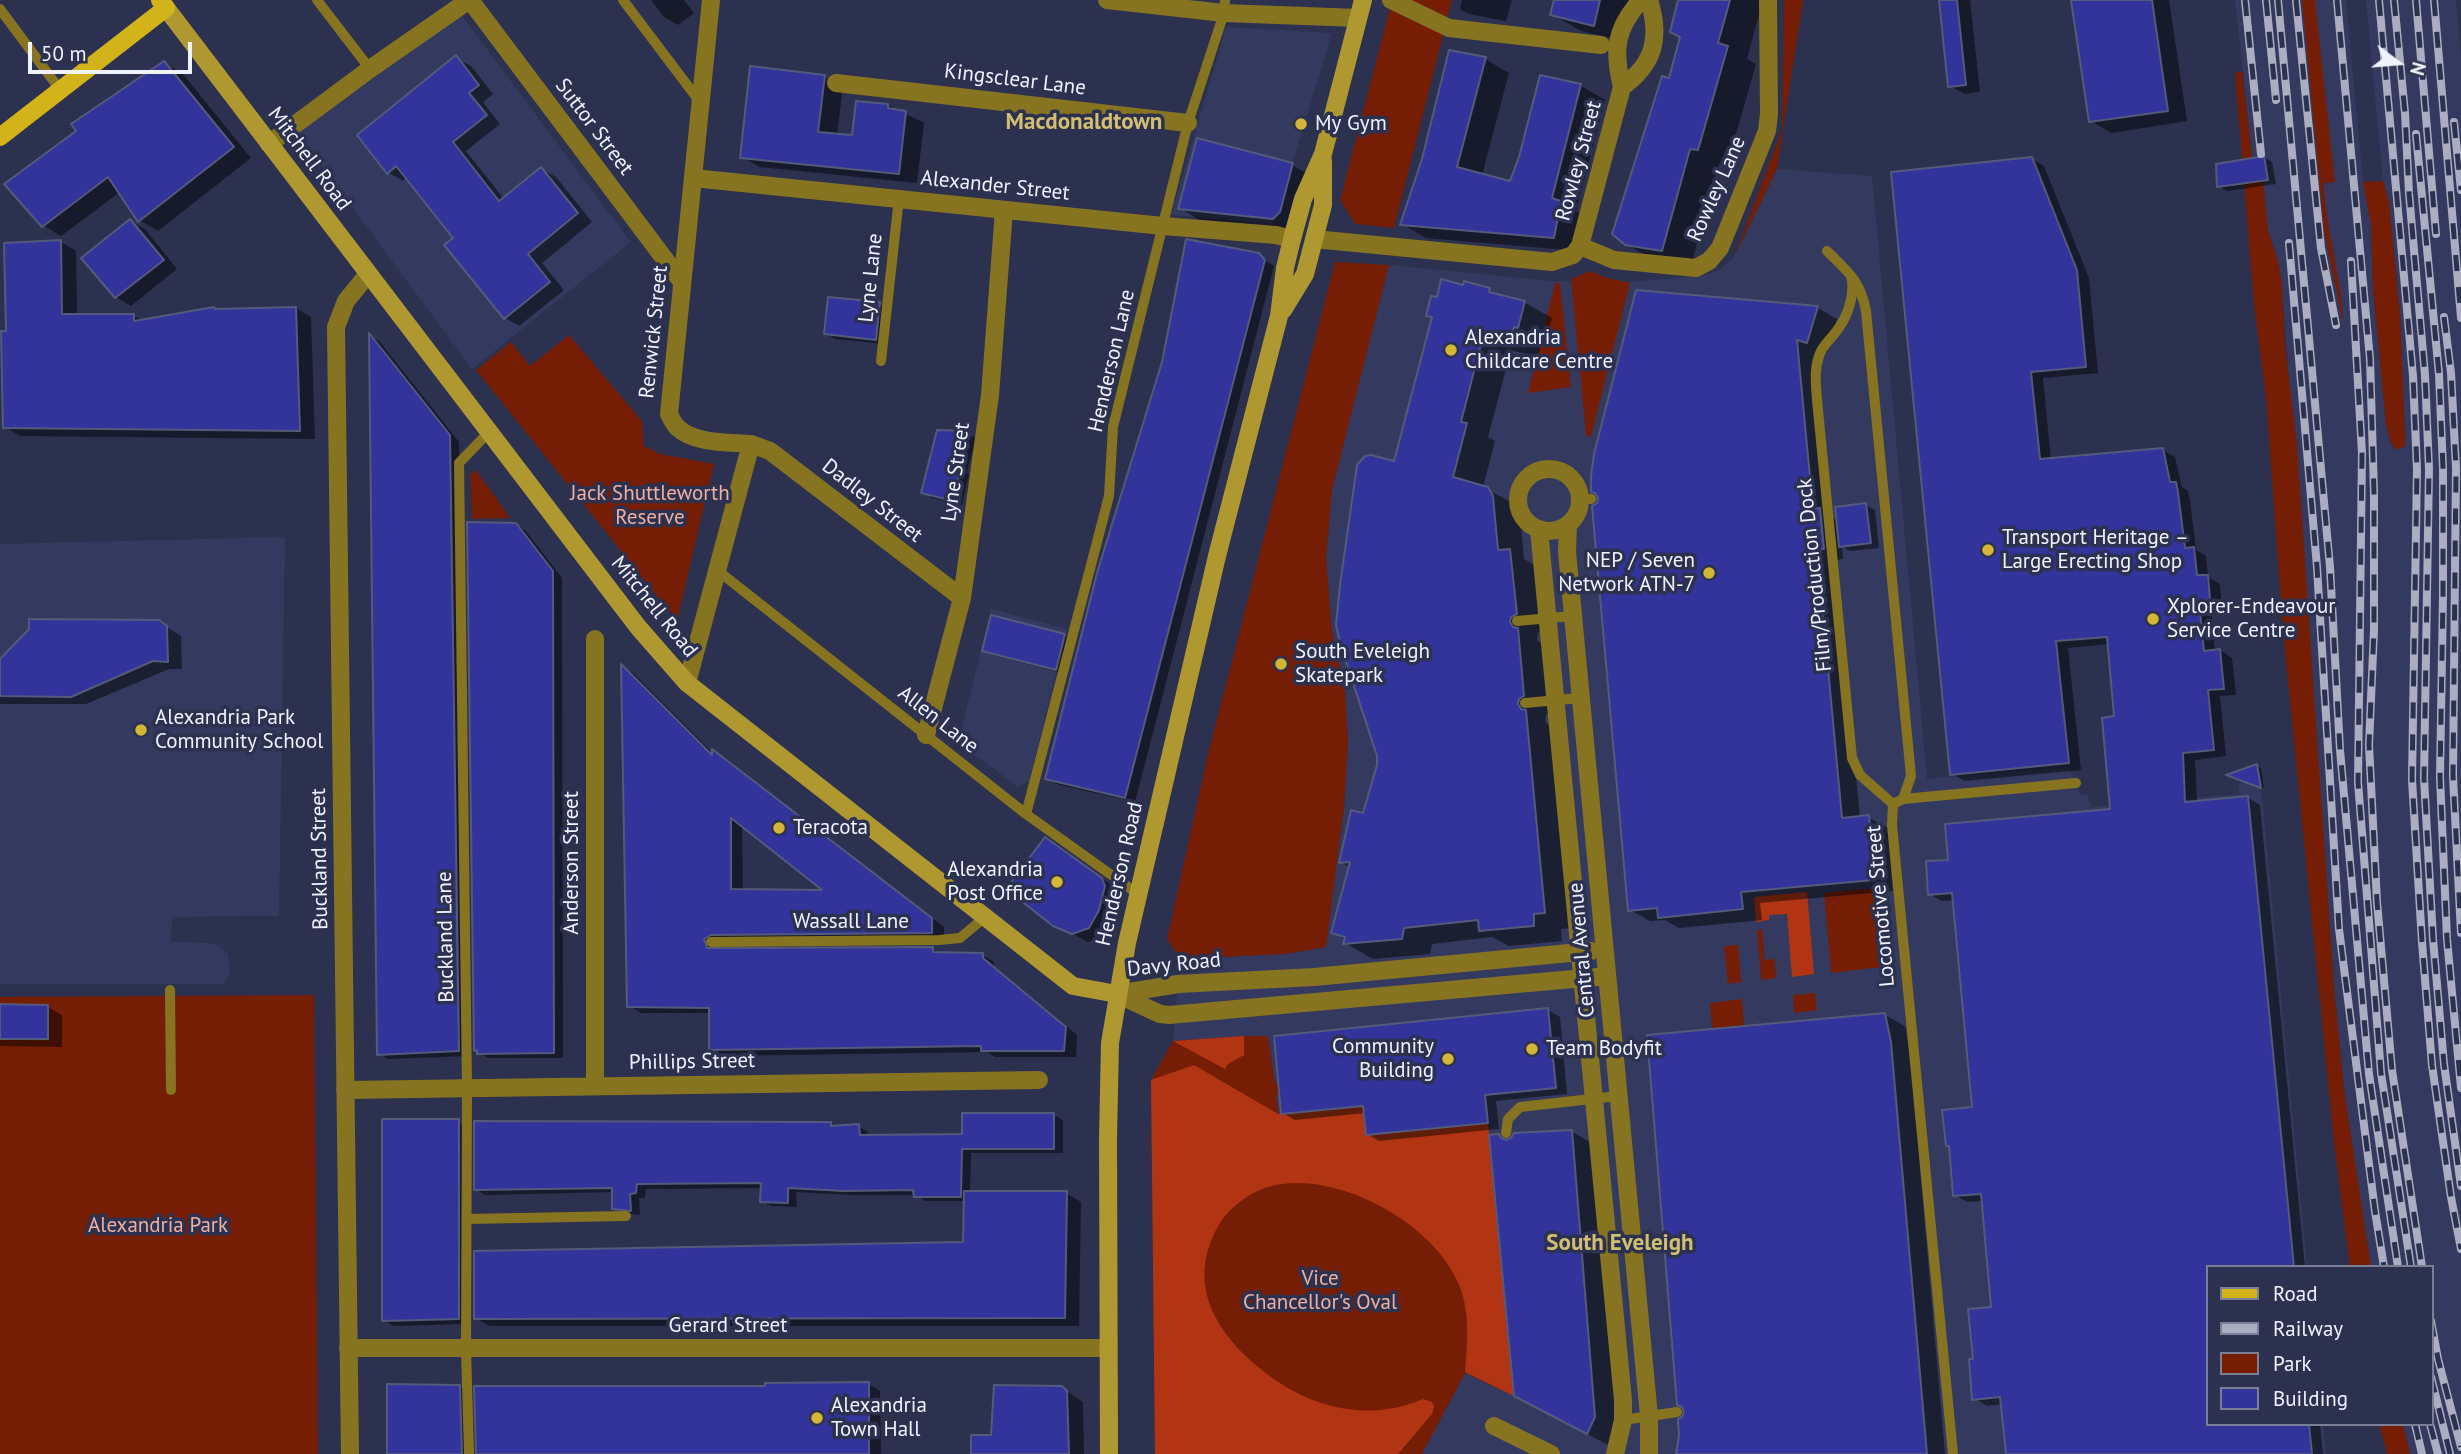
<!DOCTYPE html>
<meta charset="utf-8">
<style>
body{margin:0}
#map{position:relative;width:2461px;height:1454px;overflow:hidden;background:#2c314f;font-family:"PT Sans",sans-serif}
canvas{display:block}
.legend{position:absolute;left:2206px;top:1265px;width:228px;height:161px;box-sizing:border-box;background:#2c314f;border:2px solid #7a7f95;margin:0;padding:9px 12px;list-style:none;font-size:21px;color:#f0f3ff}
.legend li{display:flex;align-items:center;gap:14px;height:35px}
.legend b{width:35px;border:2px solid #7a7f95}
.north{position:absolute;left:2363px;top:28px;width:70px;height:70px;-webkit-text-stroke:5px #2c314f;paint-order:stroke;rotate:106deg;font-size:19px;font-weight:700;line-height:28px;text-align:center;color:#f0f3ff}
.north::after{content:'';display:block;margin:auto;width:24px;height:32px;background:#f0f3ff;clip-path:polygon(50% 0,100% 100%,50% 72%,0 100%)}
.scale{position:absolute;left:28px;top:42px;width:164px;height:32px;box-sizing:border-box;border:4px solid #f0f3ff;border-top:0;padding-left:9px;font-size:21px;line-height:24px;white-space:nowrap;color:#f0f3ff;-webkit-text-stroke:5px #2c314f;paint-order:stroke}
</style>
<div id="map">
<canvas width="2461" height="1454"></canvas>
<ul class="legend">
<li><b style="height:9px;background:#d3b31a"></b>Road</li>
<li><b style="height:9px;background:#aaaec0"></b>Railway</li>
<li><b style="height:19px;background:#751e05"></b>Park</li>
<li><b style="height:19px;background:#33339c"></b>Building</li>
</ul>
<div class="north">N</div>
<div class="scale">50 m</div>
</div>
<script>
const ctx = document.querySelector('canvas').getContext('2d');
ctx.lineJoin = 'round';
function paint(path, color) {
  ctx.fillStyle = color;
  ctx.fill(path, 'evenodd');
}
function stroke(path, color, width, dash) {
  ctx.strokeStyle = color;
  ctx.lineWidth = width;
  ctx.lineCap = dash ? 'butt' : 'round';
  ctx.setLineDash(dash || []);
  ctx.stroke(path);
}
function write(font, color, halo, rows, align = 'center') {
  ctx.font = font + ' "PT Sans",sans-serif';
  ctx.lineWidth = 7;
  ctx.setLineDash([]);
  ctx.textBaseline = 'middle';
  ctx.strokeStyle = halo;
  ctx.fillStyle = color;
  for (const [text, x, y, turn = 0] of rows) {
    ctx.save();
    ctx.translate(x, y);
    ctx.rotate((+turn || 0) * Math.PI / 180);
    ctx.textAlign = isNaN(turn) ? turn : align;
    if (halo) ctx.strokeText(text, 0, 0);
    ctx.fillText(text, 0, 0);
    ctx.restore();
  }
}
paint(new Path2D(`
 M2235 0H2346L2363 181 2371 225 2373 290 2386 425 2391 444 2397 449H2401L2405 445 2400 314 2389 202 2383 181 2366 0H2456L2461 59V1454H2410L2403 1424H2431V1267H2371L2359 1199 2344 1089 2334 986 2282 285 2278 261 2268 230 2263 182H2255Z
 M460 13 631 242 472 369 298 134Z
 M1226 27 1332 33 1274 224 1171 215Z
 M1777 169 1872 176 1927 779 2069 767 2081 795H2087L2092 807 2240 794 2238 784 2244 782 2261 788 2307 1267H2207V1424H2323L2326 1454H1155L1151 1080 1173 1041 1180 959 1285 954 1326 946 1344 807 1348 743 1345 690 1332 631 1326 558 1332 490 1389 265 1552 281 1631 282 1702 276 1720 270 1734 257Z
 M285 537 279 916 172 917 171 942 209 943 219 946 228 954 230 974 223 984H0V544Z
 M991 609 1067 629 1029 781 1018 787 963 746 961 731Z`), '#343a5f');
paint(new Path2D(`
 M1392 0H1452L1394 228 1355 224 1340 200Z
 M1784 0H1803L1777 169 1734 257 1782 130Z
 M2302 0H2315L2335 182 2324 183C2325 230 2342 276 2343 324L2324 231Z
 M2242 71 2255 182 2263 181 2268 230 2278 261 2282 285 2285 345 2297 444 2334 986 2344 1089 2371 1267H2350L2334 1143 2283 631 2266 398 2254 305 2235 73Z
 M2383 181 2389 202 2400 314 2405 434V445L2401 449H2396L2391 444 2386 425 2373 290 2371 225 2363 182Z
 M1335 262 1389 265 1332 490 1326 558 1332 631 1345 690 1348 743 1344 807 1326 947 1285 954 1180 959 1167 939 1208 754Z
 M1590 271 1607 278 1630 283 1591 436H1586L1571 279Z
 M1555 283H1560L1571 387 1528 393Z
 M569 335 642 421 644 446 660 454 714 464 677 621 476 370 511 342 530 366Z
 M476 470 510 518 472 519 470 475Z
 M1876 888 1881 967 1831 973 1824 893Z
 M1762 929 1765 960 1775 959 1776 978 1761 980 1757 930Z
 M1738 945 1741 982 1728 984 1724 946Z
 M1815 993 1817 1010 1794 1013 1793 995Z
 M314 995 318 1454H0V997Z
 M1742 999 1744 1026 1712 1029 1710 1003Z
 M1244 1036H1268L1275 1084 1280 1077 1327 1109 1363 1106 1366 1135 1488 1123 1514 1396 1465 1373 1422 1454H1155L1151 1080 1173 1041ZM1276 1095H1277L1299 1112 1279 1114Z
 M2379 1424H2403L2410 1454H2387Z`), '#751e05');
paint(new Path2D(`
 M1807 892 1814 974 1792 977 1787 914 1769 915V920L1756 922 1754 897Z
 M1244 1036V1055L1228 1064 1225 1069 1173 1041Z
 M1194 1065 1278 1114 1363 1106 1366 1135 1488 1123 1514 1396 1465 1372C1467 1346 1470 1319 1462 1293 1442 1226 1335 1167 1268 1187 1246 1194 1226 1210 1216 1230 1183 1293 1226 1346 1277 1381 1320 1411 1375 1420 1423 1399L1432 1402 1434 1407 1432 1414 1398 1454H1155L1151 1080Z`), '#b13512');
paint(new Path2D(`
 M651 0H684L694 13 678 25 664 17Z
 M1462 0H1512L1506 21 1469 14 1460 9Z
 M1556 0H1634L1623 41 1581 31 1552 14Z
 M1680 0H1763L1747 59 1756 64 1727 166 1719 164 1691 266 1656 261 1626 244 1682 37Z
 M1941 0H1970L1980 92 1965 94 1950 86Z
 M2073 0H2169L2187 121 2111 133 2091 121Z
 M456 58 471 66 493 94 483 102 500 124 466 151 504 199 541 169 556 177 592 222 542 263 564 290 519 326 505 318 455 238 407 177 403 181 388 172Z
 M1485 59 1509 73 1482 175 1511 183 1521 157 1541 77 1581 86 1605 100 1576 211 1585 216 1578 251 1426 238 1402 224Z
 M164 63 182 73 251 158 158 231 139 220 120 192 61 236 43 225 78 132Z
 M824 77 843 87 837 135 854 137 888 105 924 123 917 183 760 167 742 157Z
 M2264 157 2272 162 2276 184 2227 191 2219 186Z
 M2032 159 2044 166 2089 278 2098 373 2043 378 2051 460 2162 450 2175 457 2182 487 2188 491 2190 500 2196 550 2206 556 2208 577 2220 584 2222 606 2211 608 2215 651 2220 650 2232 658 2236 695 2220 696 2226 756 2195 760 2197 803 2248 798 2260 805 2305 1267H2207V1424H2320L2323 1454H2007L2003 1404 1987 1406 1974 1398 1975 1360 1993 1308 1983 1201 1967 1202 1955 1195 1951 1147 1948 1145 1974 1109 1955 900 1942 901 1929 894 1950 861 2112 811 2116 718 2110 644 2068 648 2081 770 1965 781 1952 774Z
 M1292 165 1312 176 1294 229 1199 220 1180 208Z
 M130 221 145 229 177 269 131 306 116 297Z
 M61 242 76 251 77 316H134L143 321 217 311 296 308 311 317 315 439 20 436 5 427 8 332 6 244Z
 M1258 255 1274 266 1135 802 1056 784 1047 778Z
 M1489 290 1502 297 1524 302 1552 318 1545 343 1542 342 1538 357 1511 350 1488 437 1495 441 1483 487 1516 505 1520 513 1524 559 1538 567 1544 630 1538 633 1537 640 1545 646 1552 712 1546 715 1545 722 1553 728 1573 928 1561 929 1562 941 1509 946 1492 937 1432 944 1430 954 1373 959 1345 943 1346 940 1333 932 1351 868 1341 862 1364 815 1379 765 1396 464 1433 318 1428 315Z
 M1637 291 1818 308 1837 319 1827 353 1816 350 1832 517 1838 521 1866 505 1875 510 1879 548 1850 551 1842 547 1843 559 1836 560 1860 818 1868 817 1888 828 1893 891 1760 903 1762 920 1679 928 1665 920 1650 921 1630 910 1599 504Z
 M879 304 889 310 885 344 835 339 825 333Z
 M371 336 379 341 459 442 468 1056 388 1059 379 1054Z
 M966 433 976 438 967 472 969 474 962 505 932 498 923 492Z
 M515 524 525 530 562 578 563 1058H488L476 1050Z
 M992 617 1065 635 1074 641 1065 674 993 655 984 650Z
 M159 622 181 636 182 669H169L86 704H0V661Z
 M623 667 633 673 714 754V752L725 758 944 927V939L716 946 717 950 932 949 941 954 982 955 994 962V966L1077 1035 1076 1057H995L987 1052 723 1056 711 1049V1013H641L629 1006ZM742 825 828 892 743 891Z
 M2257 766 2261 768 2264 788 2232 777Z
 M1046 839 1117 889 1119 895 1113 918 1103 936 1088 942 1054 924Z
 M0 1006 48 1007 62 1015V1047L0 1046Z
 M1548 1010 1560 1017 1567 1094 1496 1101 1499 1129 1379 1141 1367 1134 1365 1113 1295 1120 1283 1113Z
 M1885 1015 1905 1026 1910 1055 1945 1454H1677L1683 1419Z
 M1054 1115 1063 1120V1153H971L970 1193H1066L1081 1202 1079 1326H490L475 1318 965 1244V1201H926L916 1195H854L796 1192 797 1207 771 1206 762 1201V1188L646 1189 645 1198H639L640 1215 623 1213 614 1208V1192L485 1195 476 1189 830 1124 837 1127 858 1126 868 1132V1137L964 1135Z
 M459 1122 468 1128V1324L393 1326 384 1320Z
 M1571 1131 1600 1148 1623 1434 1616 1449 1545 1412 1498 1136 1508 1141Z
 M869 1384 880 1391 881 1454H478L767 1388Z
 M459 1386 471 1393 473 1454H389Z
 M1061 1388 1083 1402 1084 1454H973Z`), '#0007');
const building = new Path2D(`
 M1554 0H1600L1594 26 1550 15Z
 M1678 0H1730L1718 43 1728 46 1698 150 1690 149 1662 251 1625 245 1612 234 1662 76 1669 78 1680 37 1670 32Z
 M1939 0H1957L1966 85 1948 87Z
 M2071 0H2152L2168 111 2089 122Z
 M1449 50 1486 57 1457 167 1510 181 1519 157 1540 75 1581 84 1552 198 1561 201 1554 238 1400 225 1422 159Z
 M456 55 479 85 469 93 487 115 453 142 499 201 541 167 578 213 528 254 550 282 504 319 444 245 453 238 396 166 387 174 357 135Z
 M164 61 234 147 138 222 108 177 42 227 4 184 76 131 71 124Z
 M750 66 825 75 818 132 852 135 856 101 888 104V108L906 111 899 174 740 158Z
 M1197 138 1293 163 1280 212 1273 219 1178 209Z
 M2264 156 2268 180 2217 187 2216 164Z
 M2032 157 2077 270 2086 367 2031 372 2040 459 2163 448 2170 482H2176L2178 492 2185 548 2194 547 2197 575H2208L2210 600 2199 601 2204 651 2220 649 2224 689 2208 690 2214 750 2183 753 2185 802 2248 796 2294 1267H2207V1424H2309L2312 1454H2006L2000 1397 1972 1400 1969 1359H1973L1968 1309 1991 1307 1981 1194 1953 1196 1949 1146H1946L1942 1110 1972 1107 1952 893 1928 895 1926 861 1948 860 1945 824 2110 809 2102 718 2114 716 2107 637 2056 641 2069 763 1950 775 1891 172Z
 M130 219 164 260 115 298 81 258Z
 M1186 239 1259 253 1265 260 1125 798 1045 779 1097 573 1162 362Z
 M61 240 62 314H134V321L214 307 215 309 296 307 300 431 3 428 1 331H6L4 243Z
 M1441 279 1463 285 1464 281 1490 288 1489 292 1525 301 1518 328 1514 327 1510 342 1483 336 1461 422 1467 423 1453 477 1488 487 1493 496 1498 550 1510 549 1517 614 1511 617 1510 622 1513 627 1518 628 1524 696 1519 699 1518 704 1521 709 1526 710 1545 913 1534 914V926L1479 931 1478 920 1404 928 1402 939 1343 944 1345 937 1331 933 1350 862 1339 863 1351 810 1363 813 1377 765V756L1340 643 1336 625 1340 585 1357 465 1365 456 1371 455 1394 461 1432 317 1426 316 1431 296 1437 297Z
 M1636 290 1818 306 1807 343 1797 340 1813 509 1820 508 1824 549 1817 550 1842 818 1869 815 1874 880 1741 892 1743 909 1658 918 1657 908 1628 911 1592 506 1597 503 1598 498 1595 493 1591 492V476L1594 454Z
 M828 297 880 302 876 340 824 334Z
 M369 333 450 435 459 1051 377 1055Z
 M937 430 967 431 958 466 961 467 953 501 921 493Z
 M1866 503 1871 543 1839 547 1835 507Z
 M467 522 516 523 553 571 554 1053 477 1054V1050L474 1051Z
 M991 615 1065 634 1056 670 982 651Z
 M29 619 159 620 167 626 168 662 153 661 71 697 0 696V659L29 629Z
 M621 664 712 755V749L932 918V933L711 935 704 939 707 948 933 947V952L983 953V958L1066 1027 1064 1051H981V1046L709 1050V1008L627 1007ZM731 818 822 890 731 889Z
 M2257 764 2261 788 2226 775Z
 M1045 837 1102 878 1105 886 1099 910 1089 928 1072 934 1053 926 1006 889Z
 M0 1004 48 1005V1039H0Z
 M1548 1008 1556 1088 1485 1095 1488 1123 1366 1135 1363 1106 1281 1114 1274 1036Z
 M1885 1013 1891 1042 1927 1454H1676L1679 1436 1678 1419 1682 1417 1684 1412 1682 1407 1677 1405 1647 1035Z
 M962 1113H1054V1149H962L961 1197H914L913 1190 844 1191 788 1188V1203L760 1202 761 1183 637 1184 636 1193 630 1194 631 1211 612 1209V1188L474 1190V1121L831 1122V1126L859 1124 860 1135 962 1134Z
 M382 1119H459V1319L382 1321Z
 M1572 1130 1595 1417 1587 1434 1514 1396 1489 1135 1499 1134 1501 1138 1506 1140 1511 1138 1514 1133Z
 M964 1191H1067L1065 1318 474 1319V1251L963 1242Z
 M869 1382V1454H476L474 1386H765V1383Z
 M387 1384 460 1385 462 1454H387Z
 M994 1385 1062 1386 1067 1391 1069 1454H971V1435H991Z`);
paint(building, '#33339c');
stroke(building, '#545a7b', 2);
stroke(new Path2D(`
 M317 0 370 69
 M623 0 700 102
 M0 9 61 91
 M1827 251C1848 272 1860 280 1866 311L1911 776 1903 799 1893 804 1892 825 1953 1454
 M1851 276C1856 294 1847 319 1835 333 1829 341 1822 346 1819 356 1814 370 1816 385 1817 400L1852 758 1860 775 1893 804
 M881 361 899 198
 M1581 499H1591
 M717 570 1026 814 1138 894
 M1517 621 1572 616
 M1525 703 1580 698
 M1903 799 2076 783
 M1026 814 1109 496 1113 427 1188 123 1224 13 1225 0
 M711 942 939 940 960 938 984 918
 M170 990 171 1090
 M1506 1133 1508 1119 1520 1107 1618 1096
 M467 1219 626 1216
 M1623 1420 1677 1412
 M469 1454 466 1350 467 1088 459 463 490 431`), '#877421', 10);
stroke(new Path2D(`
 M470 0 682 282
 M1107 0 1224 13 1358 18
 M1391 0 1449 28 1601 45
 M836 83 1188 123
 M1622 87C1654 64 1661 38 1649 0
 M269 144 370 69 469 0
 M693 178 1163 226 1276 235 1292 239
 M1314 239 1552 262 1573 255 1580 246 1622 87C1613 50 1615 29 1641 0
 M1580 246 1614 260 1696 268 1709 261 1720 248 1767 131 1769 114 1768 0
 M751 444 770 451 962 598
 M1518 500a31 31 0 1 1 62 0a31 31 0 1 1-62 0Z
 M1568 525 1567 552 1649 1416V1454
 M1539 530 1623 1400V1420L1615 1454
 M687 683 751 444C729 442 695 444 678 428 674 425 671 418 669 414L711 0
 M926 735 962 598 990 395 1004 210
 M1117 994 1160 1014 1169 1015 1607 976
 M1117 994 1178 984 1314 977 1591 951
 M595 1086V639
 M345 1090 1039 1080
 M348 1348H1108
 M1494 1426 1551 1454
 M350 1454 336 327 346 301 368 274`), '#877421', 18);
stroke(new Path2D(`
 M166 8 638 627 687 683 1073 986 1117 994
 M1283 310 1305 274 1323 205V161
 M1109 1454 1108 1138 1110 1043 1127 943 1217 556 1279 316 1285 268 1292 239 1303 199 1323 154 1363 0`), '#b09830', 18);
stroke(new Path2D(`
 M0 137 166 8 160 0`), '#d3b31a', 18);
const rail = new Path2D(`
 M2245 0 2261 154
 M2266 0 2276 100
 M2278 0 2330 567 2340 750 2369 1074 2398 1267
 M2296 0 2321 248 2336 325
 M2337 0 2370 359 2374 493V630L2369 745 2377 902 2392 1070 2422 1267
 M2379 0 2413 376 2417 469 2412 780 2422 942 2432 1065 2451 1197 2461 1249
 M2394 0 2405 113 2409 193 2425 375 2429 469 2424 778 2433 939 2444 1064 2461 1186
 M2416 0 2436 234
 M2434 0 2461 318
 M2454 122 2461 190
 M2416 134 2439 374 2443 468V596L2440 777 2447 939 2461 1088
 M2289 243 2317 567 2339 929 2375 1211 2384 1267
 M2351 261 2362 453 2358 782 2381 1073 2411 1267
 M2444 317 2451 373 2456 468 2453 776 2461 933
 M2431 1321 2438 1359 2461 1447
 M2431 1377 2450 1454
 M2415 1424 2422 1454
 M2430 1424 2438 1454`);
stroke(rail, '#aaaec0', 8);
stroke(rail, '#2c314f', 5, [16]);
for (const [x, y, r, color] of [
 [1301,124,7,"#d4b635"],
 [1451,350,7,"#d4b635"],
 [1988,550,7,"#d4b635"],
 [1709,573,7,"#d4b635"],
 [2153,619,7,"#d4b635"],
 [1281,664,7,"#d4b635"],
 [141,730,7,"#d4b635"],
 [779,828,7,"#d4b635"],
 [1057,882,7,"#d4b635"],
 [1532,1049,7,"#d4b635"],
 [1448,1059,7,"#d4b635"],
 [817,1418,7,"#d4b635"]
]) {
  const dot = new Path2D();
  dot.arc(x, y, r, 0, 2 * Math.PI);
  ctx.fillStyle = color;
  ctx.fill(dot);
  stroke(dot, '#2c314f', 2.5);
}
write('21px', '#f0f3ff', '#2c314f', [
 ["Kingsclear Lane",1015,80,7],
 ["Suttor Street",594,127,53],
 ["Mitchell Road",309,159,53],
 ["Rowley Street",1579,161,-75],
 ["Alexander Street",995,186,6],
 ["Rowley Lane",1717,189,-66],
 ["Lyne Lane",871,278,-84],
 ["Renwick Street",654,332,-84],
 ["Henderson Lane",1112,361,-77],
 ["Lyne Street",956,472,-82],
 ["Dadley Street",872,501,38],
 ["Film/Production Dock",1815,575,-96],
 ["Mitchell Road",654,607,51],
 ["Allen Lane",938,720,38],
 ["Buckland Street",320,859,-91],
 ["Anderson Street",572,863,-90],
 ["Henderson Road",1120,874,-77],
 ["Locomotive Street",1881,906,-95],
 ["Wassall Lane",851,922],
 ["Buckland Lane",446,937,-91],
 ["Central Avenue",1582,950,-95],
 ["Davy Road",1174,965,-6],
 ["Phillips Street",692,1062,-1],
 ["Gerard Street",728,1326]
]);
write('21px', '#f0f3ff', '#2c314f', [
 ["My Gym",1315,124],
 ["Alexandria",1465,338],
 ["Childcare Centre",1465,362],
 ["Transport Heritage –",2002,538],
 ["Large Erecting Shop",2002,562],
 ["NEP / Seven",1695,561,"right"],
 ["Network ATN-7",1695,585,"right"],
 ["Xplorer-Endeavour",2167,607],
 ["Service Centre",2167,631],
 ["South Eveleigh",1295,652],
 ["Skatepark",1295,676],
 ["Alexandria Park",155,718],
 ["Community School",155,742],
 ["Teracota",793,828],
 ["Alexandria",1043,870,"right"],
 ["Post Office",1043,894,"right"],
 ["Community",1434,1047,"right"],
 ["Building",1434,1071,"right"],
 ["Team Bodyfit",1546,1049],
 ["Alexandria",831,1406],
 ["Town Hall",831,1430]
], 'left');
write('21px', '#efb09f', '#2c314f', [
 ["Jack Shuttleworth",650,494],
 ["Reserve",650,518],
 ["Alexandria Park",158,1226],
 ["Vice",1320,1279],
 ["Chancellor's Oval",1320,1303]
]);
write('bold 23px', '#d1be71', '#2c314f', [
 ["Macdonaldtown",1084,122],
 ["South Eveleigh",1620,1243]
]);
</script>
